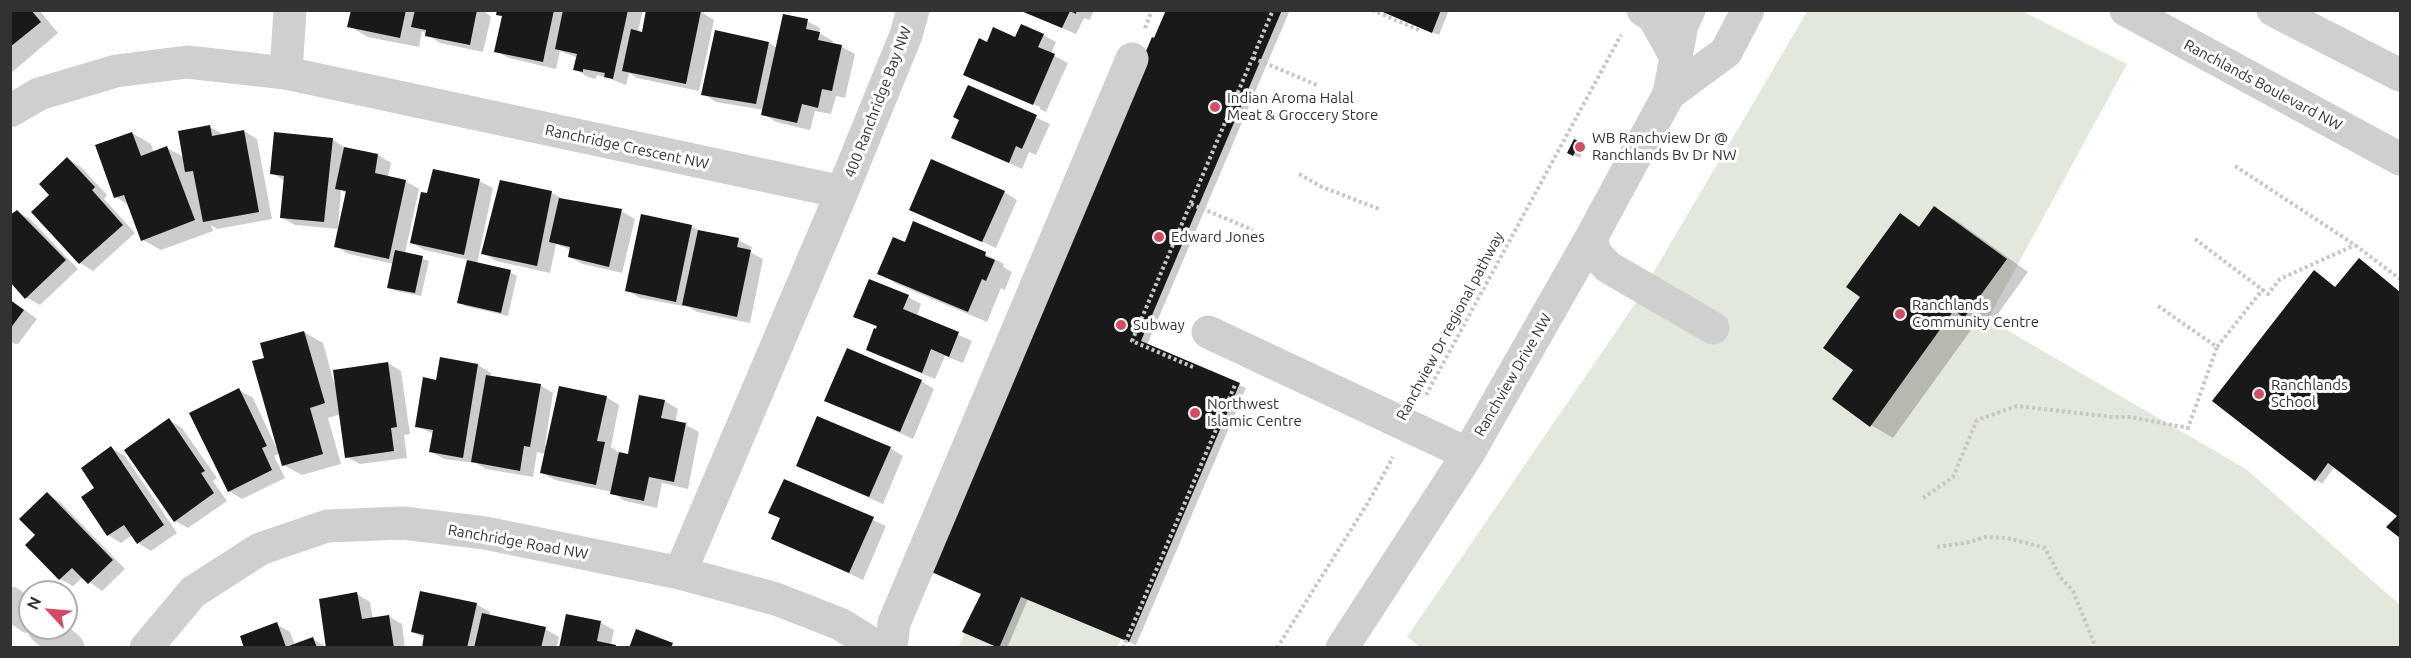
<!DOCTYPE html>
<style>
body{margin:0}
#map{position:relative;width:2411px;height:658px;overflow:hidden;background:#fff;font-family:Ubuntu,sans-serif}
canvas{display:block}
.frame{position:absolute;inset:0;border:12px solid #323232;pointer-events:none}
.north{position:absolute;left:18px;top:580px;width:60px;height:60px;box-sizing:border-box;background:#fff;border:2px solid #adadad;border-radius:50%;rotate:296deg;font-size:16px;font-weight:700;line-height:24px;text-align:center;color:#323232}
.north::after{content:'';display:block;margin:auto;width:21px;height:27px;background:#d24c64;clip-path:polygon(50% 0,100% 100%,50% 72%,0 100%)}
</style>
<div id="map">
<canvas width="2411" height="658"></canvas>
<div class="frame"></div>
<div class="north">N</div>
</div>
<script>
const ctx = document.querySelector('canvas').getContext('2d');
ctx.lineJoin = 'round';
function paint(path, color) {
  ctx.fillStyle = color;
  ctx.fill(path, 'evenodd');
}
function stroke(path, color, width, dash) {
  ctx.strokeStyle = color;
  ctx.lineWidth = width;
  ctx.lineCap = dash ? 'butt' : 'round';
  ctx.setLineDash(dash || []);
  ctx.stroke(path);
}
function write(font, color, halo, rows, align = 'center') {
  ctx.font = font + ' Ubuntu,sans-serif';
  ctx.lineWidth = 6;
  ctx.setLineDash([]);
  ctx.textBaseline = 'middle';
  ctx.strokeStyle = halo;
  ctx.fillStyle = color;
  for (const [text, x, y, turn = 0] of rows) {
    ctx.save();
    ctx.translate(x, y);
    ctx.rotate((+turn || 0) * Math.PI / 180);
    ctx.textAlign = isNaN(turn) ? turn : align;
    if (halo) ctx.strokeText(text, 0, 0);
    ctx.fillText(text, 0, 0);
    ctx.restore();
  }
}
paint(new Path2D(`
 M1808 10 2022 11 2127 64 1988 319 2246 469 2400 605V648H1421L1407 637 1633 307Z
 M1021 597 1121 639 1118 647H999Z
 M965 633 999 648H958Z`), '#e3e8dd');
paint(new Path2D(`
 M10 10H39L58 33 10 74Z
 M352 10H483L491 17 483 52 440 43 422 31 419 47 368 37 349 26Z
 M498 10H643L638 32 643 33 648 10 701 12 714 20 699 91 637 78 629 73 626 85 608 78 597 75 596 79 588 77 575 69 578 58 560 51 556 69 509 58 496 51 503 17 498 14Z
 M1020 10H1094L1090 20 1084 18 1076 34Z
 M1167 10H1290L1147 345 1246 388 1136 645 1028 599 1007 648H1000L971 635 1155 40Z
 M1379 10H1449L1439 35Z
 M807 21 820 28 819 33 833 41 832 45 842 47 855 54 845 98 836 96 831 114 815 111 810 130 776 122 763 114 764 110 716 102 703 94 769 43 777 48Z
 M1043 35 1056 42 1051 54 1068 63 1046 112 1040 109V107L965 75 988 44Z
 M969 87 1050 124 1036 155 1029 152 1022 169 953 137 960 121Z
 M210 127 224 135 244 131 257 139 272 219 217 229 211 225 213 231 161 250 143 240 130 206 116 197 132 133 151 144 154 153 167 148 184 157Z
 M332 139 345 148 378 155 391 163 388 177 405 181 419 189 405 253 429 261 421 296 396 291 389 287 394 264 349 254 335 246 339 229 295 225 281 217 285 181 272 173ZM341 190 347 194 340 227H338Z
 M1575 141 1585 147 1580 158 1569 153Z
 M68 159 81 167 107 195 104 199 135 233 93 271 80 263 51 195Z
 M479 181 493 188 477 264 510 272 517 276 508 316 465 306 459 302 469 260 425 250 411 243 429 195Z
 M501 182 552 193 565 200 621 211 635 219 622 273 583 264 569 257 571 250 556 244 550 273 496 261 483 253Z
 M1004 192 1017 200 996 248 911 209Z
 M1935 208 1957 221 2028 272 1987 329 1976 323 1893 438 1871 425 1855 370 1862 297 1900 215 1921 227Z
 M17 211 30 219 78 269 40 305 26 297 12 282 10 283V217Z
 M691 226 702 232 738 240 752 247 750 252 763 259 750 323 697 312 689 307 640 298 627 290Z
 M985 254 1004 264 1003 267 1012 272 1005 290 1001 288 987 322 897 284 879 273Z
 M2359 260 2400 292V536L2388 527 2399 515 2335 466 2322 484 2214 401 2315 272 2336 288Z
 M908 297 921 304 917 316 972 341 963 363 945 356 935 379 882 357 868 350 876 327 855 316Z
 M10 299 37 319 18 344 10 343Z
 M304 332 323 343 334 383 388 363 401 371 410 434 404 435 407 458 360 464 347 457 341 414 328 418 341 464 302 475 283 465 280 453 274 456 285 478 242 499 229 491 239 390 253 398 276 447 278 446 266 359Z
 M441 359 478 365 491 373 490 377 540 385 553 393 545 445H547L606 397 619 405 611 447 618 452V454L629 456 640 396 665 401 678 409 675 423 686 425 699 432 688 489 662 483 657 508 625 501 612 492 555 480 542 473 546 454 537 452 533 477 486 469 476 463 444 459 430 451 434 434 416 426 438 382Z
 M921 381 934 389 913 439 826 400Z
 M169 420 182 428 217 478 213 481 227 501 188 528 175 521Z
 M111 448 125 456 177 533 151 551 138 543 132 535 121 543 108 535 97 488Z
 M890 448 903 456 883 504 798 466Z
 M785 480 886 526 863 580 773 538 781 519 770 512Z
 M47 494 60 502 125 569 102 591 83 577 73 586 60 579 37 536Z
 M357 594 370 602 373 619 388 616 402 624 405 648H328Z
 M476 604 490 612 489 616 545 629 559 637 556 648H423L425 639 413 631Z
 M601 623 614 630 611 645 618 648H560Z
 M276 624 290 632 295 645 313 639 328 648H246Z`), '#0003');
paint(new Path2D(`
 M10 10H31L41 22 10 47Z
 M351 10H406L400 38 347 27Z
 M415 10H477L470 45 425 36 426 30 411 27Z
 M497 10H554L543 62 494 52 502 16 496 15Z
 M563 10H628L613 79 604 77 605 73 583 69V72L573 70 577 54 555 49Z
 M646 10 701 11 686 84 622 71 631 29 642 32Z
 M1077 10 1076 14 1070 11 1062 28 1021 11Z
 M1166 10H1282L1141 341 1240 383 1129 642 1021 597 999 648 962 632 981 594 925 569 1152 37 1154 38Z
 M1378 10H1441L1432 33Z
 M783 14 808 19 806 29 820 32 818 40 842 45 832 91 822 89 818 108 802 104 797 123 761 115Z
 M1021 24 1044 34 1038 47 1055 54 1033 105 963 75 979 38 987 42 993 27 1015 37Z
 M715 30 769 42 756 104 701 95Z
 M968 85 1037 115 1022 149 1016 146 1009 163 951 138 959 120 953 117Z
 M210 125 212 136 244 130 259 212 203 222 193 171 185 172 178 131Z
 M132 132 141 156 167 146 195 220 141 241 124 195 114 198 95 145Z
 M274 132 333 138 324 222 280 218 284 176 270 174Z
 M1574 139 1580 142 1573 156 1567 153Z
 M344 147 378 154 375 173 406 180 389 259 334 247 346 191 335 189Z
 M67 157 95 187 92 190 123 225 79 264 31 212 49 195 39 184Z
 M931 159 1005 191 982 242 909 210Z
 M433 169 480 179 464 255 410 243 421 192 427 193Z
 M500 180 552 191 537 266 481 254Z
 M559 198 622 209 609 267 568 257 570 247 549 242Z
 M1934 206 2007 259 1964 318 1954 310 1870 427 1832 399 1853 370 1823 348 1860 297 1846 287 1900 213 1919 227Z
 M17 210 66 260 25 299 10 282V215Z
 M641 214 692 225 676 302 625 291Z
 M913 221 986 252 985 256 995 260 986 281 982 279 968 312 877 274 893 237 905 242Z
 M698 230 739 238 737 247 751 250 737 317 682 305Z
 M395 250 423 256 415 293 387 288Z
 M2359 258 2400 292V538L2386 527 2397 516 2328 463 2315 481 2212 401 2314 270 2335 287Z
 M467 260 511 270 501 313 457 303Z
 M869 279 909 295 903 309 959 332 949 357 931 349 922 373 866 350 874 328 876 329 877 326 853 317Z
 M10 300 24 310 10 329Z
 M304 331 325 403 310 408 323 454 282 466 252 361 264 358 260 343Z
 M847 348 922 380 900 432 824 401Z
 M440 357 478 364 463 458 429 452 433 430 415 427 423 377 436 380Z
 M388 362 397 427 391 428 394 451 345 458 333 370Z
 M486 375 541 384 530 447 524 446 520 471 471 462Z
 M559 386 607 396 597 441 605 442 596 485 540 473Z
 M239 388 267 446 262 448 272 470 228 492 189 413Z
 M639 395 665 400 661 418 686 423 674 482 649 477 644 501 610 494 619 452 628 454Z
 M817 416 891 447 869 497 796 466Z
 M169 418 205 471 201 473 214 493 174 522 124 450Z
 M111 446 164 525 137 544 124 525 107 536 81 497 94 488 81 468Z
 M784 479 874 517 849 573 771 539 780 518 768 513Z
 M47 492 113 560 88 584 72 568 59 580 25 545 35 535 19 519Z
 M420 591 477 603 467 648H422L424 635 411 632Z
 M357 592 362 619 389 615 394 648H326L319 599Z
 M482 613 546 627 541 648H474Z
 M566 614 601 621 597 641 616 645V648H559Z
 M277 622 286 647 313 637 317 648H244L240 636Z
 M636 629 673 643 671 648H629Z`), '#191919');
stroke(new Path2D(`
 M1372 10 1419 30
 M1145 28 1152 10
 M1253 58 1317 85
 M2235 166 2355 245 2400 279
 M1299 174 1322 187 1379 209
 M1191 204 1253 230
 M2195 239 2268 294 2280 279 2355 245
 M2158 306 2217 347 2263 289
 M1193 367 1132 341 1273 10
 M1426 395 1621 35
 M1923 498 1953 477 1977 420 2017 406 2113 417H2131L2188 428 2217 347
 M1937 547 1970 542 1985 537 2007 538 2045 548 2060 577 2073 591 2096 648
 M1123 648 1235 385 1233 384
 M1277 648 1369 501 1393 457`), '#c6c6c6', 4, [3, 3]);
stroke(new Path2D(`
 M1643 10 1653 16 1676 57
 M2126 10 2400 159
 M2273 10 2400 75
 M286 73 290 10
 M1669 94 1726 52 1748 10
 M10 111 39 94 116 71 187 62 286 73 842 192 680 573
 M842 192 906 35 913 10
 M1591 238 1595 253 1608 267 1713 328
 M1208 332 1468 454
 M10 603 30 617
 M44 628 68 648
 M146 648 193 592 260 549 327 526 403 523 485 533 680 573 776 599 840 624 879 648
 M891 648 894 623 1132 59
 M1342 648 1468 454 1591 238 1669 94 1682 25 1689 10`), '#cfcfcf', 33);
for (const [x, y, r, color] of [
 [1215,107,6,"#d24c64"],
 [1580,147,6,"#d24c64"],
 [1159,237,6,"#d24c64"],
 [1900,314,6,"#d24c64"],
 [1121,325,6,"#d24c64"],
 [2259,394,6,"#d24c64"],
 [1195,413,6,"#d24c64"]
]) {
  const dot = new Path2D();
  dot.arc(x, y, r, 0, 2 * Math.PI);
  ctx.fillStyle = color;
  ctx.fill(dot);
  stroke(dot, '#fff', 2);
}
write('15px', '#323232', '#fff', [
 ["Ranchlands Boulevard NW",2263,85,28],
 ["400 Ranchridge Bay NW",878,102,-69],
 ["Ranchridge Crescent NW",627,147,12],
 ["Ranchview Dr regional pathway",1450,326,-62],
 ["Ranchview Drive NW",1513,375,-60],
 ["Ranchridge Road NW",518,542,10]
]);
write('15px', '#323232', '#fff', [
 ["Indian Aroma Halal",1227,98],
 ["Meat & Groccery Store",1227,115],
 ["WB Ranchview Dr @",1592,138],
 ["Ranchlands Bv Dr NW",1592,155],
 ["Edward Jones",1171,237],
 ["Ranchlands",1912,305],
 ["Community Centre",1912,322],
 ["Subway",1133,325],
 ["Ranchlands",2271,385],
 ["School",2271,402],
 ["Northwest",1207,404],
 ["Islamic Centre",1207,421]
], 'left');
</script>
